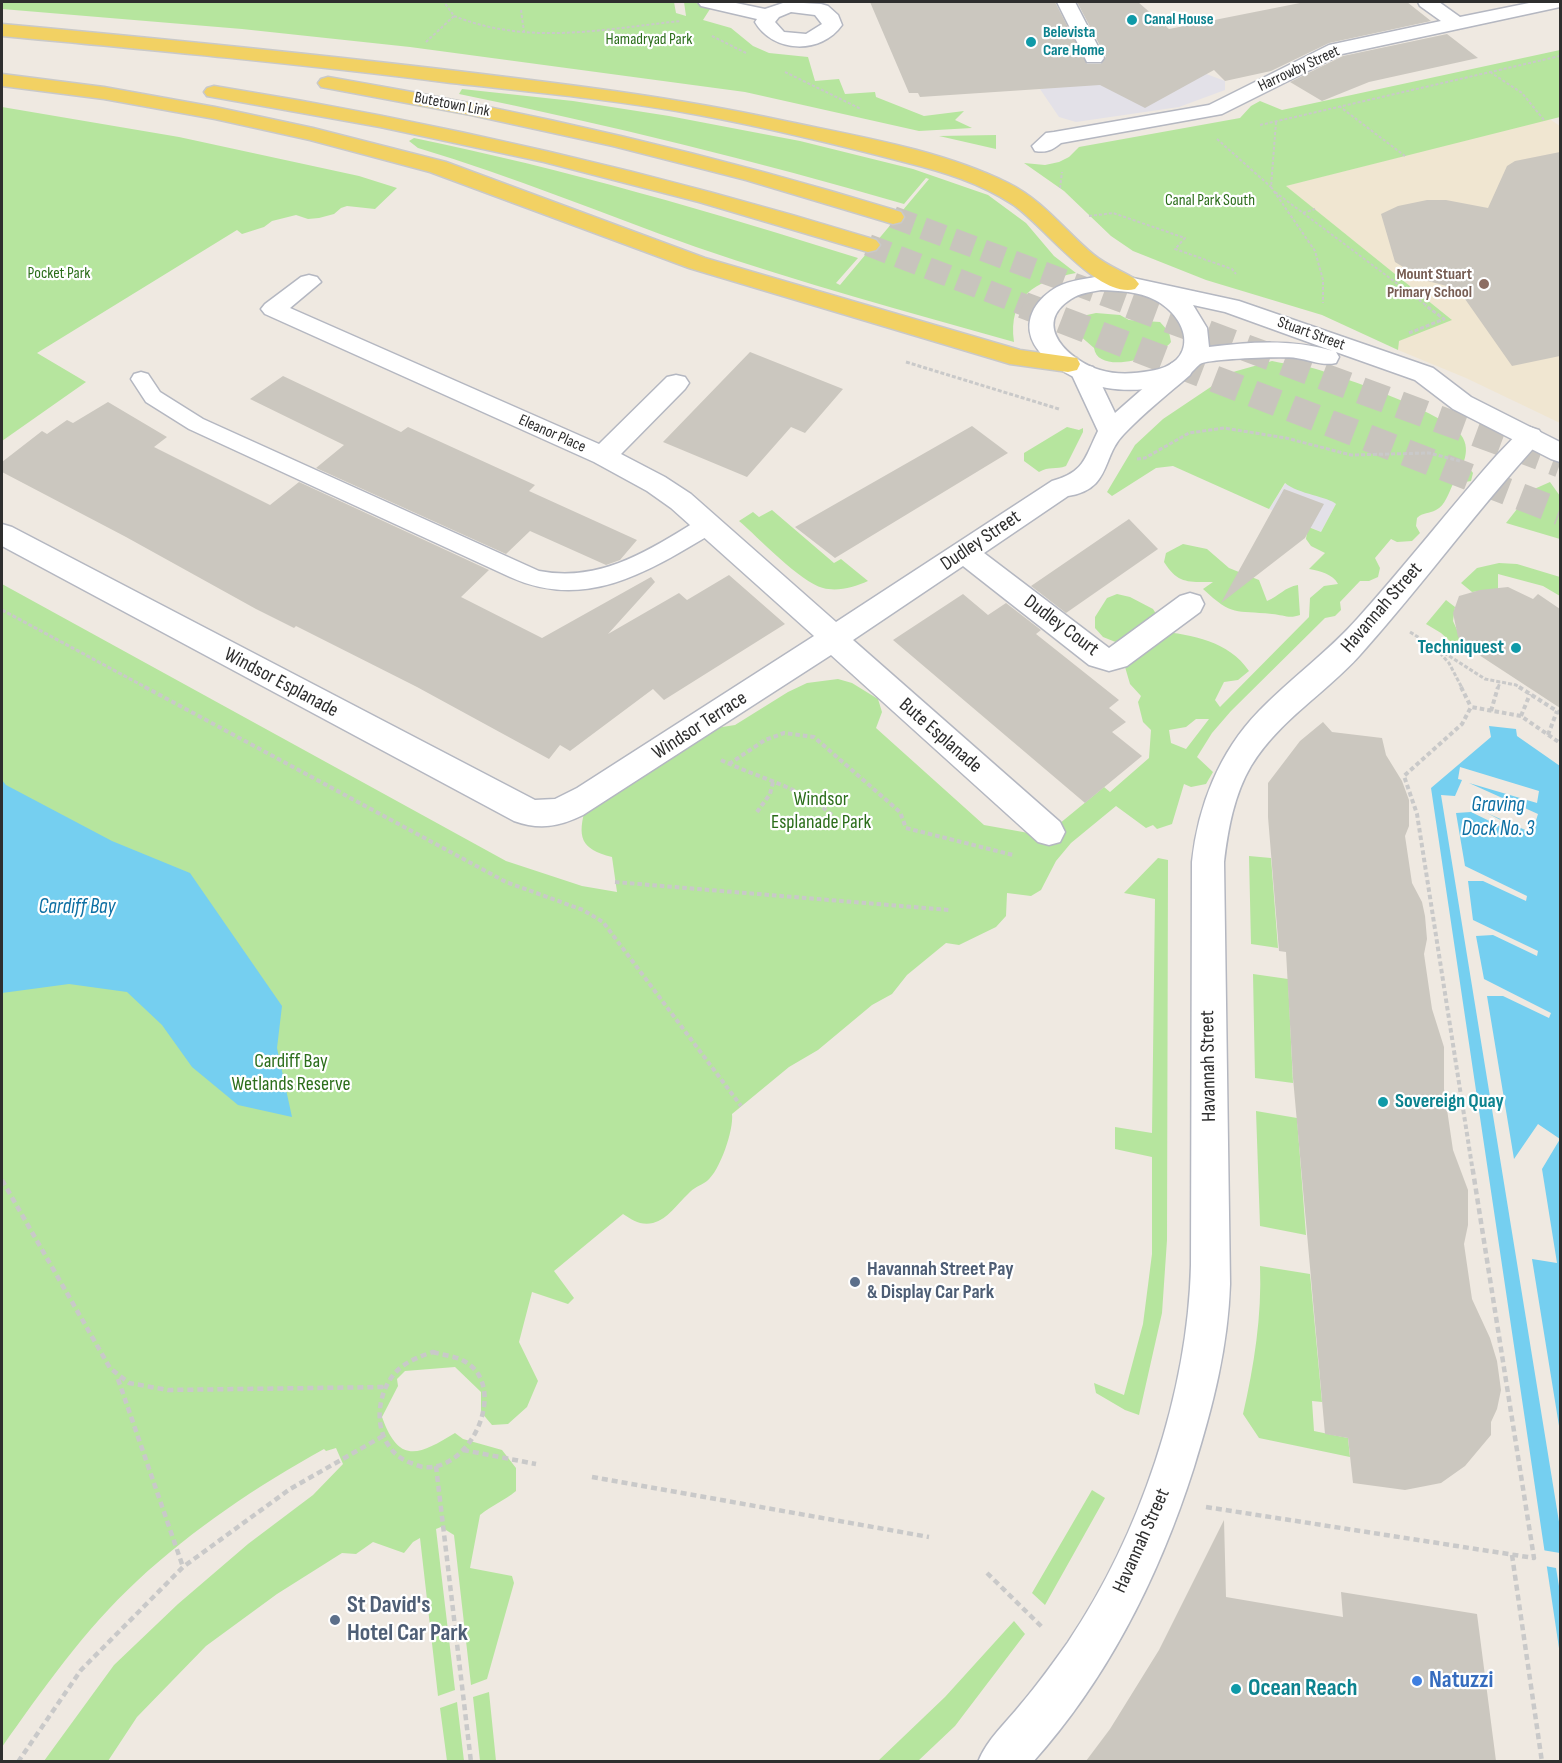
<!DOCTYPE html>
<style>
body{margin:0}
#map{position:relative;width:1562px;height:1763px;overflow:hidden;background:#efe9e1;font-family:"Sofia Sans Condensed",sans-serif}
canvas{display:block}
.frame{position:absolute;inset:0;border:3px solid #2e2e2e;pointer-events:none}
</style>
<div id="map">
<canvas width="1562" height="1763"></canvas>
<div class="frame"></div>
</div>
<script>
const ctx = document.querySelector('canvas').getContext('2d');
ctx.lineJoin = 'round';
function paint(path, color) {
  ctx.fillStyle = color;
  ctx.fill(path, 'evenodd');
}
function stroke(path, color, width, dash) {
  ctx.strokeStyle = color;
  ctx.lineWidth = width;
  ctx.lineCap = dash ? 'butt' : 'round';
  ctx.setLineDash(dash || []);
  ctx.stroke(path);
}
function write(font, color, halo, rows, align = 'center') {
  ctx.font = font + ' "Sofia Sans Condensed",sans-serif';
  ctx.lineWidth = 4.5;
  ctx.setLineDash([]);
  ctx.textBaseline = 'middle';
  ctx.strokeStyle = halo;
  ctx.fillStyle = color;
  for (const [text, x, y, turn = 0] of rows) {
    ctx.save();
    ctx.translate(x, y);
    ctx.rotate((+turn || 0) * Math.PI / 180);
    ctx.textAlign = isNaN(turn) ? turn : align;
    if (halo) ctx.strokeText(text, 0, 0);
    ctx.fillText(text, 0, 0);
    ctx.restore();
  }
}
paint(new Path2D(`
 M1137 48 1225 81V90L1179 107 1076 122 1059 117 1040 89 1079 81Z
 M1290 482 1331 499 1336 504 1321 532 1269 509 1285 484Z`), '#e3e1e8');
paint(new Path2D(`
 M1544 120H1551L1560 126V423L1466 378 1398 350V341L1451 319 1285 186Z`), '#f0e6d1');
paint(new Path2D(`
 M2 2H674L676 13 686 16 684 2H694L710 9 703 20 731 28 753 46 769 53 808 57 815 81 839 79 845 94 875 92 876 97 924 116 964 111 955 120 972 128 919 131 745 92 410 47 242 29 2 9Z
 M1560 50V117L1286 186 1452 320 1399 341 1398 350 1322 315 1206 280 1133 251 1111 236 1064 191 1024 163 1045 165 1059 162 1069 157 1079 147 1240 118 1251 106 1260 101 1282 110Z
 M462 89 573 101 669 116 800 141 913 169 988 195 1026 223 1054 256 1076 273C1035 281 1008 296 1014 342 907 312 801 283 696 247 603 214 513 176 418 148L409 141 414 138C565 169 712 212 858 258L836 283 840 285 929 179 926 178 904 204C757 161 609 125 459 94Z
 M2 107 179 137 359 176 397 188 375 209 347 206 341 208 334 214 319 218 308 219 296 215 272 221 264 227 242 234 237 230 37 353 86 382 2 441Z
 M996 135V149L939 136Z
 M1096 313 1120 315 1129 320 1160 322 1169 332 1171 342C1161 357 1098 376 1094 348L1071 328 1087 315Z
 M1272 361C1283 364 1294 364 1305 366 1334 373 1445 413 1461 435 1467 443 1467 452 1464 461L1473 473 1471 481 1453 484C1449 492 1445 506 1436 510 1429 514 1423 512 1417 518L1416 526 1420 533 1412 541 1397 542 1391 539 1375 558 1380 568 1378 577 1369 581H1360L1340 602 1341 610 1335 616 1325 618 1231 711 1212 733 1197 757 1213 772 1206 784 1191 787 1184 784 1172 824 1157 829 1153 825 1146 828 1116 806 1071 843 1056 861 1041 890 1031 896 1007 893 1006 916 996 927 959 945 946 943 907 975 892 994 872 1005 818 1050 789 1067 732 1114C734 1129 720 1171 707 1181 700 1186 694 1187 688 1194 677 1204 668 1219 653 1223 641 1226 632 1220 623 1214L554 1271 574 1298 568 1304 532 1292 519 1342 538 1381 527 1407 508 1424 492 1425 481 1412V1392L455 1367 405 1371 397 1379 398 1386 382 1417C399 1465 419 1455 455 1433L463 1439 502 1450 516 1468V1491C504 1501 492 1505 480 1515L470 1568 512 1576 514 1583 487 1679 471 1685 454 1535 441 1527 436 1529 455 1690 438 1696 420 1538 413 1542 404 1553 373 1542 356 1554 342 1553 277 1594 206 1646 137 1717 108 1761H44L114 1665 178 1604 248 1544 313 1495 343 1464 336 1448 326 1451 324 1449C257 1486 193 1529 137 1581 85 1629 43 1689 2 1747V584L506 861 582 886 617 892 612 857C580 849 577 837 586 806L716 728 735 725 788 692 807 683 838 679 852 683 878 699 882 712 876 728 984 825 1034 834 1059 824 1104 787 1110 792 1149 758 1151 730 1143 722 1138 702 1141 696 1130 684 1118 643 1103 637 1095 628V617L1107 598 1117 594 1130 597 1153 609 1158 617 1159 631C1192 635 1229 641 1249 671L1238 680 1224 682 1215 700 1220 707 1309 617 1310 598 1324 586 1338 584C1333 574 1320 571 1309 569L1325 553 1311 546 1306 539 1307 532 1296 522 1321 532 1336 504C1329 497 1298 494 1285 483L1269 509 1173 466 1156 468 1112 496 1107 492 1135 445 1163 419 1233 372ZM1196 719H1209L1186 749 1171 743 1169 730 1186 727Z
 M1067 427 1079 430 1083 428V432L1066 466C1056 470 1049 466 1039 472L1024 461V453Z
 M1550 482 1560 496V539L1506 523 1532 490Z
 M772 510 834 563 841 559 868 581C854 587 838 592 823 588 800 582 758 537 739 521L753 512 759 517Z
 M1183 544 1207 549 1229 568 1259 580 1267 601C1279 596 1285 587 1298 585L1300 615C1289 619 1284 615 1272 614 1235 610 1233 617 1203 589L1213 582C1188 582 1178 584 1164 562L1166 553Z
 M1499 563 1517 564 1560 577V596L1543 586 1498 574V589L1472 592 1461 583 1477 568Z
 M1446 600 1455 607 1453 621 1461 639 1452 643 1441 633 1426 624Z
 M1249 856 1271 858 1278 948 1251 944Z
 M1158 858 1168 860 1167 1240 1162 1313 1139 1415 1125 1410 1096 1393 1094 1383 1124 1395 1143 1324 1152 1254V1157L1115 1149V1127L1152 1133 1155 899 1124 893Z
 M1253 974 1288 979 1293 1083 1255 1078Z
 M1256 1111 1297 1118 1306 1235 1260 1226Z
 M1260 1266 1310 1274 1322 1402 1312 1401 1314 1431 1348 1438 1350 1457 1259 1438 1243 1414C1254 1366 1262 1316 1260 1266Z
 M1092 1490 1105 1498 1045 1605 1032 1593Z
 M1014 1621 1025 1634 955 1726 918 1761H878L945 1697Z
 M489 1692 496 1761H480L473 1697Z
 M457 1702 464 1761H447L440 1708Z`), '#b6e59e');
paint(new Path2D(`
 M1489 726 1516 729 1517 736 1560 766V1655L1431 788 1491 737Z
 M2 780 6 785 112 841 190 873 282 1006 277 1048 292 1117 238 1105 192 1067 162 1025 127 992 69 984 2 993Z`), '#75cff0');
paint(new Path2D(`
 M1460 767 1539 791 1537 803 1469 783 1538 814 1532 833 1487 813 1514 827 1512 832 1471 812 1456 813 1465 866 1527 896 1526 901 1483 881H1468L1473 920 1538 951 1537 956 1493 935 1476 936 1484 979 1551 1013 1549 1018 1503 996H1487L1514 1159 1538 1124 1560 1139 1542 1169 1557 1263 1532 1259 1560 1432V1528L1441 795 1455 796 1462 780 1458 779Z
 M1542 1550 1560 1553V1592L1556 1568 1545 1566Z`), '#efe9e1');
paint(new Path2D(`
 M870 2H1055L1087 64H1101L1106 57 1077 2H1138L1169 29 1305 2H1407L1431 21 1329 43 1271 71 1225 81 1214 70 1145 108 1100 85 920 97 918 93H909Z
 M1447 34 1478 58 1369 82 1322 101 1290 82 1343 56Z
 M1560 152V356L1512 366 1458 289 1424 280 1395 262 1381 214 1398 206 1427 200H1446L1488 208 1507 166 1515 161Z
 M750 352 843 389 805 433 791 427 747 477 663 442Z
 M283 376 401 432 408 427 535 485 529 491 637 540 620 560 606 565 530 531 506 554 316 468 344 445 250 399Z
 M108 402 167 437 154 447 270 505 299 482 489 570 461 597 542 638 651 577 655 582 608 634 679 593 687 600 729 575 785 624 664 700 653 689 570 751 560 745 549 759 417 687 296 626 294 628 256 609 126 537 2 472V462L42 431 47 434 67 420 73 423Z
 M972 426 1008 453 835 558 795 527Z
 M1284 489 1324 504 1305 538 1221 603Z
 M1129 519 1158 549 1066 613 1031 586Z
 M1508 587 1533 599 1538 594 1560 609V708L1476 653 1458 637 1453 613 1459 596 1480 590Z
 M963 594 988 615 1006 603 1041 630 1036 634 1119 700 1109 708 1126 722 1112 732 1142 756 1085 803 893 640Z
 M1323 722 1332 732 1382 738 1386 755 1402 781 1409 800V826L1405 836 1412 883 1422 902 1425 916 1427 939 1424 954 1432 1009 1444 1047V1089L1453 1150 1468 1190V1225L1464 1244 1472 1299 1490 1338 1497 1361 1501 1390 1497 1409 1491 1422V1435L1465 1466 1441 1483 1405 1490 1353 1483 1348 1438 1325 1434 1293 1078 1286 952 1279 951 1268 817V783L1300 741Z
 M1224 1520 1226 1597 1343 1617 1341 1592 1477 1614 1496 1761H1086L1110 1729 1159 1650Z`), '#cbc7bf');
stroke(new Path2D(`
 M893 217 1134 306
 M868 245 1027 306`), '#c8c4bd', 22, [22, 10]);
stroke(new Path2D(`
 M1023 305 1560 512
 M1130 305 1560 464`), '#c8c4bd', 27, [27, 14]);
const lane = new Path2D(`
 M1058 2H1075L1067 7 1060 5Z
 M141 372 148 374 160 392 203 419 539 571C601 583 649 550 700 519L708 517 716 519 719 525 716 531C651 570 587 612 510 577L189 429 146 402 131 379 134 374Z`);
const street = new Path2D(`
 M698 2H731L765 9 786 2 821 4 828 6 838 15 842 25C821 55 773 53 755 22L757 19 701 6ZM791 12 815 15 822 24 806 34 784 32 775 22 779 17Z
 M1057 2H1075L1104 58 1101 62H1087Z
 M1418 2H1439L1460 17 1534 2H1560V7L1342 54 1222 114 1061 143C1052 150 1047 153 1035 151L1032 146 1046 133 1054 132 1209 105 1329 45 1441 21 1420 6Z
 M309 275 317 277 321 282 290 308 599 444 667 377 676 375 685 377 689 383 685 389 621 454 665 477 691 494 836 622 1052 481C1084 472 1084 460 1098 431L1071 373 1075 367 1084 365 1093 367 1115 413 1172 363 1181 361 1190 363 1193 369 1190 375C1168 394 1144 413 1124 434 1101 457 1112 489 1068 496L984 553 1109 648 1180 596 1190 593 1200 596 1204 604 1200 612 1127 666 1109 671 1089 665 963 566 853 640 1060 822 1065 832 1060 842 1049 845 1038 842 831 655 583 815C559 827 539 830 514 821L2 546V524L12 527 535 800 555 799 577 788 814 636 671 508 647 491 594 462 265 314 261 309 265 304 301 277Z
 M1530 427 1539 430 1543 436 1539 442C1476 511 1422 586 1360 655 1325 694 1279 720 1251 766 1234 795 1228 829 1224 862L1230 1284C1228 1347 1213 1406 1194 1467 1160 1574 1109 1677 1033 1762H978C987 1739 1006 1723 1021 1704 1038 1684 1053 1663 1068 1642 1140 1535 1188 1393 1191 1265L1192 862C1198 806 1219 752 1259 711 1291 678 1327 653 1358 618 1406 565 1449 509 1497 455L1521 430Z`);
const secondary = new Path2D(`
 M1101 276 1133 278 1239 301 1433 368 1471 397 1560 442V462L1551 459 1453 409 1415 380 1336 352 1339 357 1336 363C1322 366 1310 360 1296 358 1283 356 1208 359 1200 364 1196 367 1192 373 1187 376 1165 390 1131 392 1107 388 1074 382 1012 351 1034 309 1039 300 1048 292 1057 287 1070 280 1086 279 1101 276ZM1101 290C1119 291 1138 291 1155 300 1191 319 1199 364 1150 371 1134 374 1116 375 1100 370 1070 361 1030 325 1071 299 1080 293 1090 292 1101 290ZM1193 305 1225 312 1333 351C1291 339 1252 342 1209 347L1207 328Z`);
const primary = new Path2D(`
 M2 24C154 38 305 53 457 71 565 84 673 97 780 120 855 136 939 149 1008 183 1043 200 1065 231 1094 255 1106 265 1122 271 1135 279L1139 284 1135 289C1097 299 1043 224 1012 204 980 183 944 172 908 163 839 145 769 128 699 115 617 100 534 92 451 83 302 64 152 50 2 36Z
 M2 74 104 87 215 107 313 128 446 162 705 258 1020 350 1077 358 1080 364 1077 370 1068 372 1010 364 689 268 430 172 310 140 215 119 104 99 2 86Z
 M328 77C522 110 713 154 901 212L904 217 901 222 893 224 746 180 613 146 471 115 321 87 318 83 321 79Z
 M214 86C439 122 658 173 876 240L880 245 876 250 868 252 699 202 544 162 380 127 207 96 204 92 207 88Z`);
stroke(lane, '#b4b7c1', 3);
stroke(street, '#b4b7c1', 3);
stroke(secondary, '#b4b7c1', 3);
stroke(primary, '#c9c9c9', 3);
stroke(new Path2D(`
 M521 10 524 32
 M454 16C529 46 603 29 681 21
 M712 36 746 53
 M426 42 454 16 444 2
 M785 72 861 109
 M1490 72 1522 93 1544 120
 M1339 106 1405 156
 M1276 122 1271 187 1315 251 1323 280V303
 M1260 125 1560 56
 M1217 139 1271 187
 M1060 188 1062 172
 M1275 192 1427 306
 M1303 213 1315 209
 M1089 216 1113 213 1185 238 1175 249 1232 269 1236 274`), '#c9c9c9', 2, [3, 2]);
stroke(new Path2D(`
 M1409 333 1444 319 1425 305
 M906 362 1059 409
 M1137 459 1145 458 1189 433 1224 428 1286 438 1351 455 1429 453 1460 461
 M2 610 147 688
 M1410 632 1429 644
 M1429 643 1485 679 1516 685 1521 688
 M1440 653 1449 663 1462 688
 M1498 688 1500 682`), '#c9c9c9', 3, [4, 2]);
stroke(new Path2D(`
 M145 687 506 882 583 910 603 922 741 1106
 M1461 687 1471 707
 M1519 687 1560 713
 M1491 711 1498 687
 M1521 716 1530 694
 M1548 735 1557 711
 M721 760C760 779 803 787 835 818
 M729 764 765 740 784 733 814 737 900 812 906 828 1013 855
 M757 812 770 794 773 782
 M615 882 949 910
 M1472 1166 1417 814 1404 776 1462 724 1471 707 1521 716 1560 743`), '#c9c9c9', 4, [4.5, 3]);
stroke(new Path2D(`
 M2 1180 110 1368 129 1383 168 1390 386 1387
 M433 1352C442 1355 455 1356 464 1361 510 1386 471 1472 424 1467 420 1467 415 1464 411 1463 400 1459 393 1453 387 1443 373 1420 380 1385 400 1368 410 1360 421 1356 433 1352Z
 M118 1379 183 1567
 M463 1450 536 1464
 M436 1466 471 1762
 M592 1477 929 1537
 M1206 1507 1534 1558 1472 1165
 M1512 1555 1542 1762
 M987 1573 1044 1629
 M18 1762 81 1670 183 1567 290 1489 383 1436`), '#c9c9c9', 4.5, [6, 4]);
paint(lane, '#fff');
paint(street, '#fff');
paint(secondary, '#fff');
paint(primary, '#f2d163');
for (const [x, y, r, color] of [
 [1132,20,6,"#0f9aa8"],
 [1031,42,6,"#0f9aa8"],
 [1484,284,6,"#8d6e63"],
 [1516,648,6,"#0f9aa8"],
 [1383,1102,6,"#0f9aa8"],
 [855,1282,6,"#5c6f8a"],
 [335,1620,6,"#5c6f8a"],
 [1417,1681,6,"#3f7fe0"],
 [1236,1689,6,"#0f9aa8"]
]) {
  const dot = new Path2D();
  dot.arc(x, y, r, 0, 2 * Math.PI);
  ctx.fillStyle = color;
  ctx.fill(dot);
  stroke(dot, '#fff', 2);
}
write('bold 16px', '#0d838f', '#fff', [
 ["Canal House",1144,20],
 ["Belevista",1043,33],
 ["Care Home",1043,51]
], 'left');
write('16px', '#2c6e1b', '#fff', [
 ["Hamadryad Park",649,40],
 ["Canal Park South",1210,201],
 ["Pocket Park",59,274]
]);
write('16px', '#2e2e2e', '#fff', [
 ["Harrowby Street",1299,69,-25],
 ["Butetown Link",452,105,11],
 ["Stuart Street",1311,334,20],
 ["Eleanor Place",552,434,24]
]);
write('bold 16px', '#785e54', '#fff', [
 ["Mount Stuart",1472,275],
 ["Primary School",1472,293]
], 'right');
write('20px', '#2e2e2e', '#fff', [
 ["Dudley Street",981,541,-34],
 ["Havannah Street",1382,608,-49],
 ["Dudley Court",1061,626,37],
 ["Windsor Esplanade",281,683,28],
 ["Windsor Terrace",700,726,-33],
 ["Bute Esplanade",940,736,41],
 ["Havannah Street",1209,1066,-91],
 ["Havannah Street",1142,1541,-66]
]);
write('bold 20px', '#0d838f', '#fff', [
 ["Techniquest",1504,648],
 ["Sovereign Quay",1395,1102,"left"]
], 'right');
write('20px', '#2c6e1b', '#fff', [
 ["Windsor",821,800],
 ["Esplanade Park",821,823],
 ["Cardiff Bay",291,1062],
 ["Wetlands Reserve",291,1085]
]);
write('bold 20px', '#4e5e75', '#fff', [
 ["Havannah Street Pay",867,1270],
 ["& Display Car Park",867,1293]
], 'left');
write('italic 21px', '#0d6fa3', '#fff', [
 ["Graving",1498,806],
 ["Dock No. 3",1498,830],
 ["Cardiff Bay",77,908]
]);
write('bold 24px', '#4e5e75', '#fff', [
 ["St David's",347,1606],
 ["Hotel Car Park",347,1634]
], 'left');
write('bold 24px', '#366cbe', '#fff', [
 ["Natuzzi",1429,1681]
], 'left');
write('bold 24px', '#0d838f', '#fff', [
 ["Ocean Reach",1248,1689]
], 'left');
</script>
